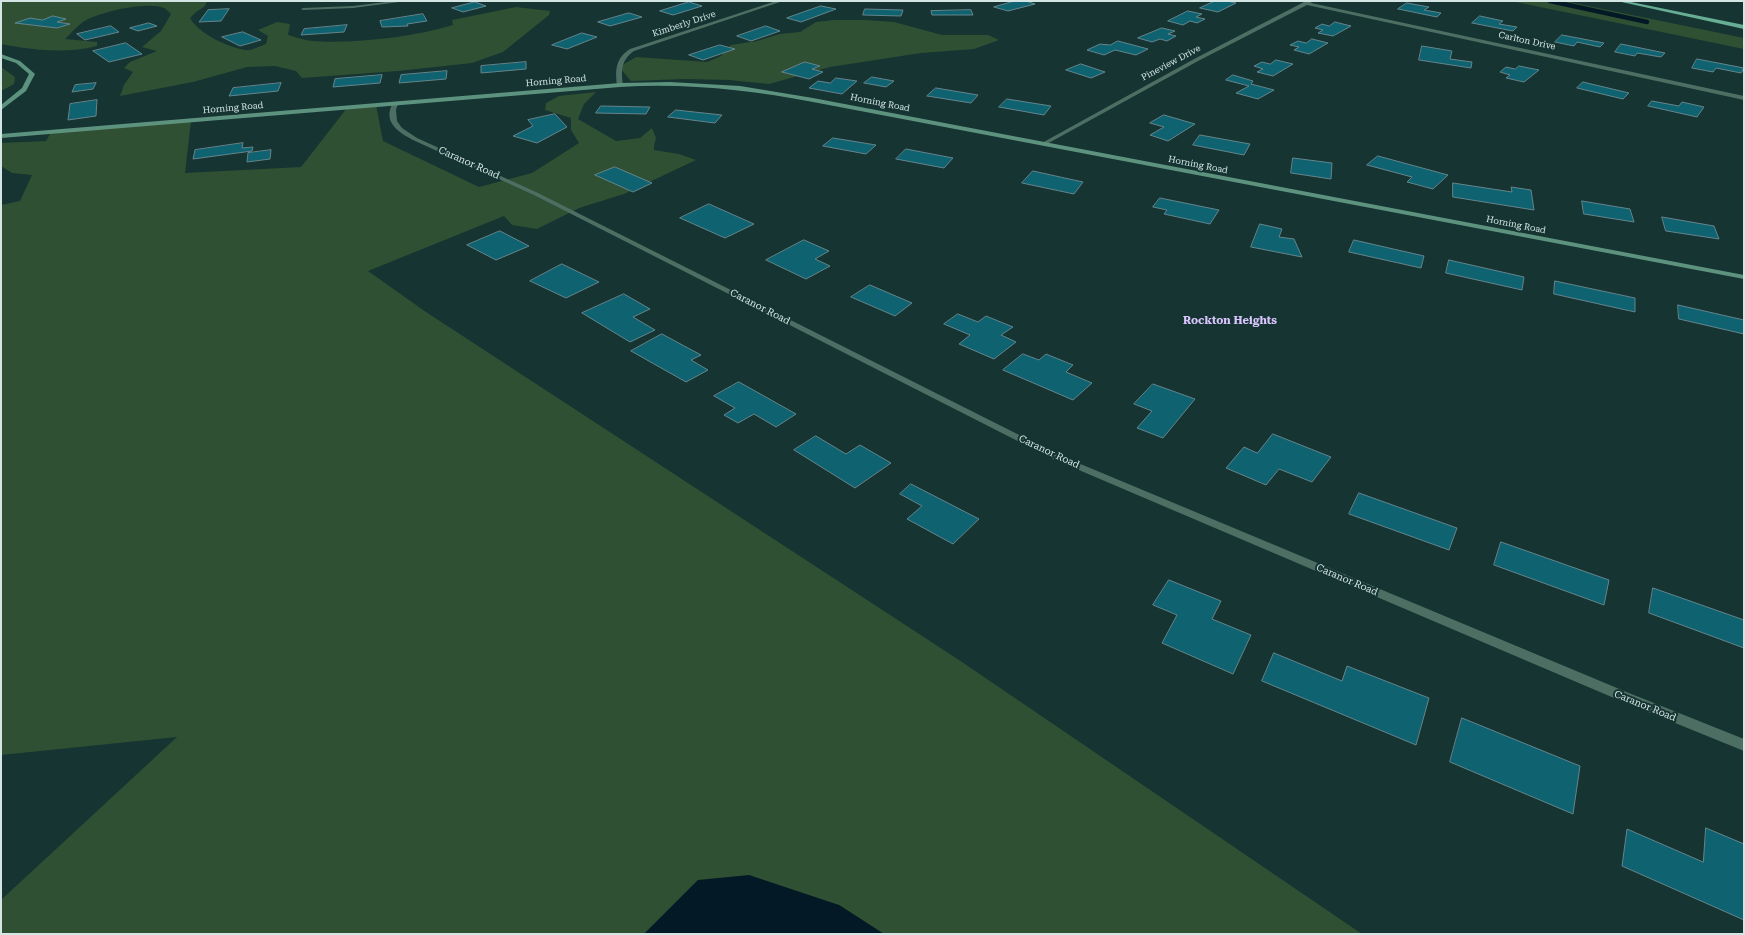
<!DOCTYPE html>
<style>
body{margin:0}
#map{position:relative;width:1745px;height:935px;overflow:hidden;background:#153432;font-family:"Roboto Serif",serif}
canvas{display:block}
.frame{position:absolute;inset:0;border:2px solid #d4e6e4;pointer-events:none}
</style>
<div id="map">
<canvas width="1745" height="935"></canvas>
<div class="frame"></div>
</div>
<script>
const ctx = document.querySelector('canvas').getContext('2d');
ctx.lineJoin = 'round';
function paint(path, color) {
  ctx.fillStyle = color;
  ctx.fill(path, 'evenodd');
}
function stroke(path, color, width, dash) {
  ctx.strokeStyle = color;
  ctx.lineWidth = width;
  ctx.lineCap = dash ? 'butt' : 'round';
  ctx.setLineDash(dash || []);
  ctx.stroke(path);
}
function write(font, color, halo, rows, align = 'center') {
  ctx.font = font + ' "Roboto Serif",serif';
  ctx.lineWidth = 4;
  ctx.setLineDash([]);
  ctx.textBaseline = 'middle';
  ctx.strokeStyle = halo;
  ctx.fillStyle = color;
  for (const [text, x, y, turn = 0] of rows) {
    ctx.save();
    ctx.translate(x, y);
    ctx.rotate((+turn || 0) * Math.PI / 180);
    ctx.textAlign = isNaN(turn) ? turn : align;
    if (halo) ctx.strokeText(text, 0, 0);
    ctx.fillText(text, 0, 0);
    ctx.restore();
  }
}
paint(new Path2D(`
 M1 1H207L205 6 196 12 190 18C199 34 228 47 245 50 251 51 260 46 266 44L268 36 258 30 277 22 290 24 288 35C296 37 304 40 312 41 353 44 414 37 453 25L452 20 516 7 550 11 549 15 503 52 472 63 398 71 302 78 296 71 275 66 247 67 193 82 120 96 124 85 133 72 124 68 130 62 157 51 142 47 161 31 171 14C169 12 166 9 164 8 147 1 98 12 83 22 77 26 71 33 65 39L97 42V46C66 54 32 50 1 44Z
 M1511 1H1564L1744 38V49Z
 M834 20H865L894 22 942 35H988L999 40 974 49 921 53 830 67 769 84 729 80 685 79 631 81 619 67 636 57 707 62 721 56 731 45 757 41 780 34 800 32 816 22Z
 M1 67 15 77 14 84 1 91Z
 M596 92 584 104 578 119 616 141 640 138 652 128 656 138 654 146V150L679 154 696 160 624 194 579 208 537 229 512 225 504 216 368 271 426 312 959 660 1362 934H884L839 905 698 880 644 934H1V900L177 737 1 755V205L20 201 32 175 12 173 1 166V143L46 141 51 132 191 121 185 173 301 167 347 108 376 105 383 141 479 187 532 173 579 143 571 130V118L545 110 546 103 559 96Z`), '#305033');
paint(new Path2D(`
 M749 875 839 905 884 934H644L698 880Z`), '#031925');
stroke(new Path2D(`
 M1550 1 1647 22`), '#031925', 4.5);
const building = new Path2D(`
 M1015 1H1026L1035 4 1008 11 994 7Z
 M1215 1H1227L1236 3 1218 12 1200 8Z
 M475 2 486 6 463 12 452 8Z
 M689 2 702 6 673 15 660 11Z
 M1407 3 1429 7 1424 10 1441 13 1437 17 1398 9Z
 M821 6 836 9 801 22 787 18Z
 M229 9 221 21 199 22 208 10Z
 M865 9 903 10 901 16 863 15Z
 M971 10 973 15H932L931 11Z
 M1188 11 1202 14 1196 17 1205 19 1197 23 1190 21 1183 25 1168 21Z
 M629 13 642 17 610 26 598 22Z
 M423 14 427 21 407 24 408 26 382 27 380 21Z
 M53 16 66 19 57 22 70 24 57 28 15 23 30 18 42 20Z
 M1480 16 1503 21 1499 24 1517 27 1513 31 1472 23Z
 M1335 22 1351 26 1333 36 1318 33 1323 30 1315 28 1322 24 1329 26Z
 M149 23 157 26 138 31 130 28Z
 M347 25 344 32 301 35 304 29Z
 M111 26 119 32 85 40 77 34Z
 M766 26 780 31 751 41 737 36Z
 M1162 28 1175 31 1168 34 1176 36 1167 41 1160 39 1152 42 1138 38Z
 M243 32 261 40 240 46 222 37Z
 M582 33 597 37 567 49 552 45Z
 M1562 35 1604 43 1600 47 1577 42 1574 46 1555 42Z
 M1312 39 1328 43 1309 54 1294 50 1299 47 1290 45 1298 41 1306 43Z
 M1118 41 1148 49 1136 55 1115 50 1104 55 1087 50 1100 44 1110 45Z
 M126 43 142 54 109 62 93 51Z
 M1621 44 1665 53 1661 57 1637 53 1635 56 1615 52Z
 M720 45 735 49 703 60 689 55Z
 M1422 46 1452 51 1450 59 1472 62 1471 68 1419 60Z
 M1697 59 1744 68 1741 73 1716 68 1713 72 1692 68Z
 M1276 60 1293 64 1273 76 1257 72 1263 69 1254 66 1262 62 1270 64Z
 M526 62V69L481 73V66Z
 M805 62 820 66 812 69 823 72 809 79 782 72Z
 M1081 64 1105 72 1091 78 1066 70Z
 M1519 66 1539 70 1524 82 1506 78 1510 75 1500 72 1506 67 1515 69Z
 M447 71 446 79 399 83 401 75Z
 M382 75 380 83 333 87 335 79Z
 M1233 75 1253 81 1251 84 1274 90 1258 99 1236 93 1249 86 1226 80Z
 M872 77 894 81 886 87 864 83Z
 M836 78 857 81 842 94 809 88 818 81 830 83Z
 M1583 82 1629 93 1623 99 1577 88Z
 M96 83 93 89 72 92 75 85Z
 M281 83 278 91 229 96 233 88Z
 M936 88 978 95 971 103 927 96Z
 M1007 99 1051 106 1044 115 999 107Z
 M97 100 96 116 68 120 70 104Z
 M1652 101 1679 106 1682 102 1704 107 1697 117 1648 106Z
 M601 106 650 107 646 114 596 113Z
 M676 110 722 115 715 123 668 117Z
 M555 114 567 127 537 143 513 136 533 126 528 120Z
 M1164 115 1195 124 1168 141 1150 135 1164 127 1150 123Z
 M1200 135 1250 144 1244 155 1193 145Z
 M833 138 876 145 866 154 823 146Z
 M243 143 242 148 253 147 252 151 193 159 195 150Z
 M906 149 953 158 944 168 896 159Z
 M271 150 270 159 247 162 248 153Z
 M1378 156 1448 175 1433 189 1407 182 1412 177 1367 165Z
 M1293 158 1332 163 1331 179 1291 173Z
 M615 167 652 183 633 192 595 175Z
 M1033 171 1083 182 1074 194 1022 183Z
 M1453 183 1512 192 1511 187 1531 190 1534 210 1453 197Z
 M1160 198 1219 210 1210 224 1164 214 1167 210 1153 207Z
 M1582 201 1630 209 1634 222 1584 214Z
 M709 204 754 224 725 238 680 218Z
 M1662 217 1714 226 1719 239 1666 231Z
 M1260 224 1282 229 1279 237 1294 239 1302 257 1251 247Z
 M500 231 529 246 496 260 467 245Z
 M804 240 829 251 815 259 830 266 806 279 766 260Z
 M1354 240 1424 256 1421 268 1349 252Z
 M1449 260 1524 277 1522 290 1446 273Z
 M562 264 599 282 566 298 530 281Z
 M1555 281 1635 298V312L1554 294Z
 M870 285 912 303 895 316 851 297Z
 M624 294 650 309 633 317 655 330 630 342 582 313Z
 M1678 305 1744 320V334L1679 319Z
 M958 314 978 322 986 316 1013 327 1001 335 1016 342 994 359 959 344 970 335 944 324Z
 M662 334 701 355 691 360 708 370 686 382 631 351Z
 M1023 354 1039 360 1046 354 1073 365 1066 372 1092 383 1073 400 1003 370Z
 M739 382 796 414 776 427 754 414 738 423 724 415 735 408 714 396Z
 M1153 384 1195 399 1163 438 1137 428 1152 411 1134 404Z
 M1273 434 1331 457 1312 482 1279 469 1266 485 1226 468 1244 447 1257 453Z
 M816 436 846 454 860 445 891 463 855 488 794 450Z
 M911 484 979 519 953 544 907 519 922 506 900 494Z
 M1359 493 1457 528 1449 550 1349 514Z
 M1501 542 1609 580 1604 605 1494 565Z
 M1169 580 1221 601 1212 619 1251 635 1233 674 1162 643 1177 615 1153 605Z
 M1653 588 1744 620V648L1649 613Z
 M1274 653 1342 681 1347 666 1429 698 1416 745 1262 681Z
 M1462 718 1580 766 1573 814 1450 762Z
 M1706 828 1744 844V920L1622 866 1627 829 1703 862Z`);
paint(building, '#0f6371');
stroke(building, '#65848b', 1);
paint(new Path2D(`
 M393 1H407L353 8 303 10 301 9 303 8 353 6Z
 M776 1H783L634 51C621 60 621 71 623 85L620 87 617 85C615 69 616 58 630 49Z
 M1306 1H1312L1311 3 1744 96V100L1307 5 1200 60 1045 145 1040 144 1196 58Z
 M395 102 398 104 396 110 397 121 402 128 417 138 538 193 1059 455 1629 693 1744 739V751L1621 701 1053 459 534 195 413 140C402 134 386 125 390 110 391 106 392 104 395 102Z`), '#4d6e62');
paint(new Path2D(`
 M1 54 20 61 35 74 26 91 1 110V105L22 88 29 74 16 63 1 58Z
 M670 82 740 86 813 98 1744 275V279L813 102C749 90 686 83 620 87L1 138V134L620 83Z`), '#5d927f');
paint(new Path2D(`
 M1617 1H1626L1744 25V29Z`), '#67ae95');
write('9px', '#d4e6e4', '#153432', [
 ["Kimberly Drive",684,24,-18],
 ["Carlton Drive",1527,41,12],
 ["Pineview Drive",1171,63,-28],
 ["Horning Road",556,81,-5],
 ["Horning Road",880,103,11],
 ["Horning Road",233,108,-5],
 ["Horning Road",1198,165,11],
 ["Horning Road",1516,225,11]
]);
write('10px', '#d4e6e4', '#153432', [
 ["Caranor Road",469,163,24],
 ["Caranor Road",760,307,27],
 ["Caranor Road",1049,452,25],
 ["Caranor Road",1347,580,23],
 ["Caranor Road",1645,706,22]
]);
write('bold 11px', '#dac4fd', '#153432', [
 ["Rockton Heights",1230,321]
]);
</script>
